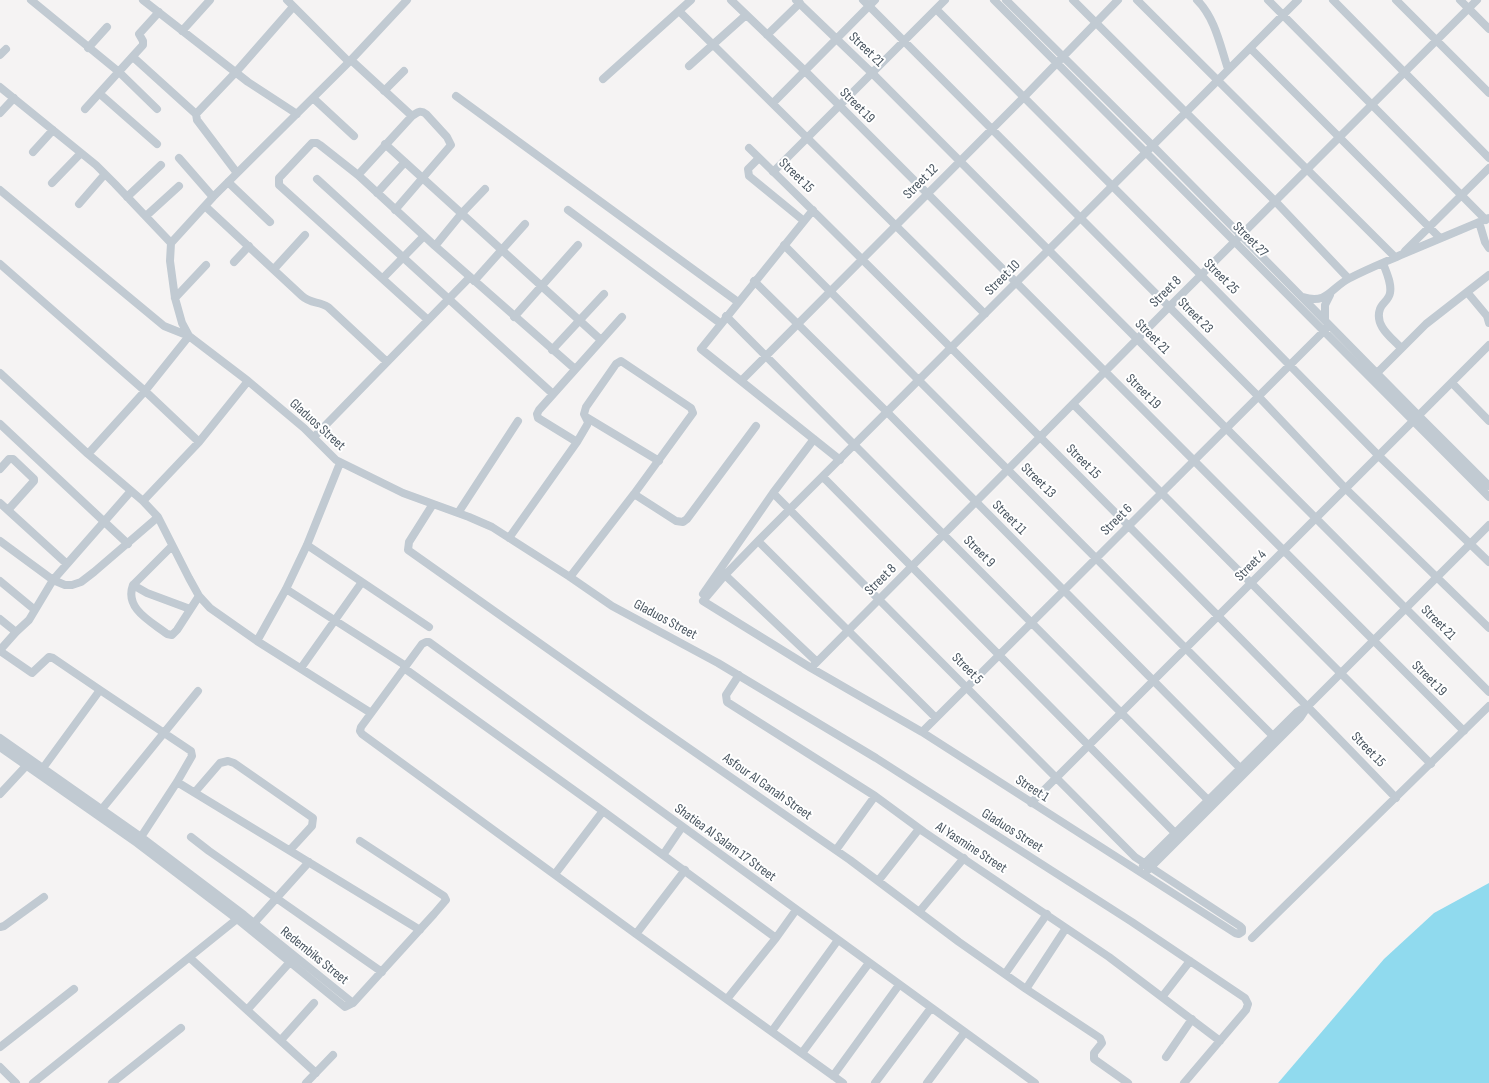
<!DOCTYPE html>
<style>
body{margin:0}
canvas{display:block;background:#f5f3f3}
</style>
<canvas width="1489" height="1083"></canvas>
<script>
const ctx = document.querySelector('canvas').getContext('2d');
ctx.lineJoin = 'round';
function paint(path, color) {
  ctx.fillStyle = color;
  ctx.fill(path, 'evenodd');
}
function stroke(path, color, width, dash) {
  ctx.strokeStyle = color;
  ctx.lineWidth = width;
  ctx.lineCap = dash ? 'butt' : 'round';
  ctx.setLineDash(dash || []);
  ctx.stroke(path);
}
function write(font, color, halo, rows, align = 'center') {
  ctx.font = font + ' "Sofia Sans Condensed",sans-serif';
  ctx.lineWidth = 4;
  ctx.setLineDash([]);
  ctx.textBaseline = 'middle';
  ctx.strokeStyle = halo;
  ctx.fillStyle = color;
  for (const [text, x, y, turn = 0] of rows) {
    ctx.save();
    ctx.translate(x, y);
    ctx.rotate((+turn || 0) * Math.PI / 180);
    ctx.textAlign = isNaN(turn) ? turn : align;
    if (halo) ctx.strokeText(text, 0, 0);
    ctx.fillText(text, 0, 0);
    ctx.restore();
  }
}
paint(new Path2D(`
 M1489 883V1083H1278L1384 959 1434 913Z`), '#90daee');
stroke(new Path2D(`
 M31 0 119 72 157 109
 M143 0 248 82 297 114
 M287 0 349 62
 M731 0 805 71 1464 731
 M796 0 872 73 1489 692
 M863 0 1258 396 1346 489 1489 628
 M994 0 1489 497
 M1006 0 1152 145 1419 416 1489 486
 M1073 0 1275 201 1348 278
 M1137 0 1395 257
 M1197 0C1215 18 1220 45 1228 69
 M1268 0 1486 220
 M1333 0 1489 158
 M1396 0 1489 93
 M1460 0 1489 29
 M936 9 1201 275 1379 456 1489 562
 M679 11 985 314
 M182 31 210 0
 M767 35 800 3
 M88 48 107 27
 M1250 48 1440 238
 M0 55 6 49
 M133 57 196 114
 M351 60 412 116
 M689 66 746 15
 M603 79 691 0
 M0 87 96 165 115 184 171 243
 M384 91 404 71
 M100 94 157 144
 M456 96 738 302
 M313 98 354 136
 M773 103 875 0
 M85 109 143 45V41L139 34 159 12
 M0 113 14 98
 M385 144 601 340
 M749 148C860 256 969 366 1079 476 1185 583 1292 689 1396 798
 M33 152 53 130
 M179 158 213 197
 M759 158 748 169 749 176 804 221
 M773 172 945 0
 M237 173 197 120 196 114 236 72 293 7
 M358 175 412 116C417 113 420 109 426 114L447 137 451 145 395 210
 M317 179 553 394
 M228 182 270 222
 M52 183 81 153
 M0 190 164 326 189 336 248 381 304 428 336 460 403 493 469 517 492 527 570 577 612 606 718 663 876 758 1132 922 1245 998 1248 1004 1246 1010 1184 1083
 M377 193 405 162
 M127 197 161 165
 M79 204 105 174
 M205 206 302 296C311 304 319 301 328 307L387 362
 M568 210 720 323
 M813 210 701 349 840 460
 M146 216 179 186
 M1479 222 1485 242 1489 248
 M784 245 1273 736
 M435 246 462 213 485 189
 M1405 251 1489 168
 M234 262 249 246
 M1383 263C1386 272 1392 283 1390 293 1389 300 1382 303 1380 309 1374 326 1392 338 1401 348
 M0 264 145 391 199 442
 M274 269 305 235
 M383 278 424 236
 M474 281 525 224
 M754 281 887 412 1245 773
 M1467 292 1487 316 1489 323
 M1303 297C1328 305 1331 287 1350 278 1367 269 1385 262 1403 254 1432 242 1460 230 1489 218
 M175 298 206 265
 M726 316 1213 805
 M514 317 578 245
 M1325 319V305L1330 295
 M428 320 279 185V178L312 143H317L320 145 358 175 435 246 575 369
 M552 350 604 294
 M0 373 88 454 143 501 158 517 189 578 199 596 210 608 257 641 371 713
 M1377 373 1426 324 1489 275
 M741 381 1024 97 1118 0
 M1452 383 1489 421
 M1073 404 1431 764
 M586 417 659 461
 M0 424 128 544
 M314 437 470 277
 M577 442 538 418 537 414 539 410 622 317
 M88 454 145 391 189 336 182 323 175 298 170 261 171 243 213 197 351 60 407 0
 M0 469 9 459H13L34 479V481L8 510
 M823 477 1180 838
 M634 494 676 521 683 522 687 519 756 426
 M143 501 199 442 248 381
 M0 503 67 564
 M433 504 409 542 408 550 644 717 850 860 959 942 1026 989 1100 1038 1102 1043 1094 1053V1059L1128 1083
 M458 513 518 421
 M509 538 577 442 587 425 588 422 584 414 586 407 616 364 621 361 624 363 691 408 693 413 634 494 570 577
 M0 541 53 580 65 585H72L81 582 94 572 158 517
 M758 541 936 718
 M307 545 429 627
 M172 546 133 585C124 609 152 622 167 634L172 635 177 630 199 596
 M725 575 817 662
 M0 581 35 610
 M133 585 147 593 190 609
 M286 589 406 666
 M703 594 773 493 814 439
 M703 601 811 668 922 732 1235 933 1239 934 1242 932V928L1240 926 1135 857 773 493
 M703 601 725 575 758 541 1298 0
 M0 619 16 632
 M257 641 286 589 307 545 340 463
 M0 650 16 632 29 620 53 580 131 491
 M0 651 32 673 49 657 53 658 100 690 191 751 192 756 177 782 139 840
 M301 668 362 582
 M404 668 603 811 776 938
 M811 668 1169 307 1477 0
 M739 675 726 695 727 702 875 796 924 832 1109 957 1220 1041
 M922 732 1327 328
 M0 738 141 837 244 915 353 1003
 M0 747 137 843 237 919 345 1007 353 1003 434 914 446 900 444 896 360 841
 M43 768 100 690
 M177 782 420 930
 M195 792 220 763 228 761 234 763 313 818 312 826 290 850
 M0 794 26 766
 M1031 803 1489 345
 M102 809 198 691
 M191 837 209 851 382 972
 M836 850 875 796
 M663 855 682 827
 M1143 865 1297 712 1303 708 1308 706
 M1148 870 1300 718 1308 706 1489 525
 M555 874 603 811
 M878 881 919 829
 M919 912 964 858
 M254 923 309 862
 M0 927 4 926 44 897
 M636 934 685 870
 M1252 938 1489 706
 M190 958 316 1073
 M1005 974 1047 914
 M1026 989 1066 928
 M1162 997 1190 961
 M727 999 776 938 796 910
 M247 1010 290 962
 M772 1031 838 940
 M281 1040 314 1003
 M0 1047 74 989
 M802 1053 869 963
 M1166 1057 1192 1019
 M0 1067 16 1083
 M833 1076 899 985
 M33 1083 237 919
 M112 1083 181 1028
 M306 1083 333 1055
 M843 1083 636 934 362 734 360 731 361 727 422 644 426 642H429L1035 1083
 M875 1083 931 1008
 M927 1083 965 1032`), '#c1cad2', 8);
write('14px', '#4a5661', '#fff', [
 ["Street 21",866,50,44],
 ["Street 19",857,106,45],
 ["Street 15",796,176,44],
 ["Street 12",921,182,-45],
 ["Street 27",1250,240,45],
 ["Street 25",1221,277,45],
 ["Street 10",1003,278,-45],
 ["Street 8",1166,292,-45],
 ["Street 23",1195,316,45],
 ["Street 21",1152,337,45],
 ["Street 19",1143,392,45],
 ["Gladuos Street",317,425,42],
 ["Street 15",1083,462,45],
 ["Street 13",1038,481,45],
 ["Street 11",1009,518,45],
 ["Street 6",1117,520,-45],
 ["Street 9",979,552,45],
 ["Street 4",1251,566,-45],
 ["Street 8",881,580,-45],
 ["Gladuos Street",665,620,28],
 ["Street 21",1438,623,45],
 ["Street 5",967,669,45],
 ["Street 19",1429,679,45],
 ["Street 15",1368,750,46],
 ["Asfour Al Ganah Street",767,787,35],
 ["Street 1",1032,789,33],
 ["Gladuos Street",1012,831,32],
 ["Shatiea Al Salam 17 Street",725,843,36],
 ["Al Yasmine Street",971,848,33],
 ["Redembiks Street",314,956,39]
]);
</script>
